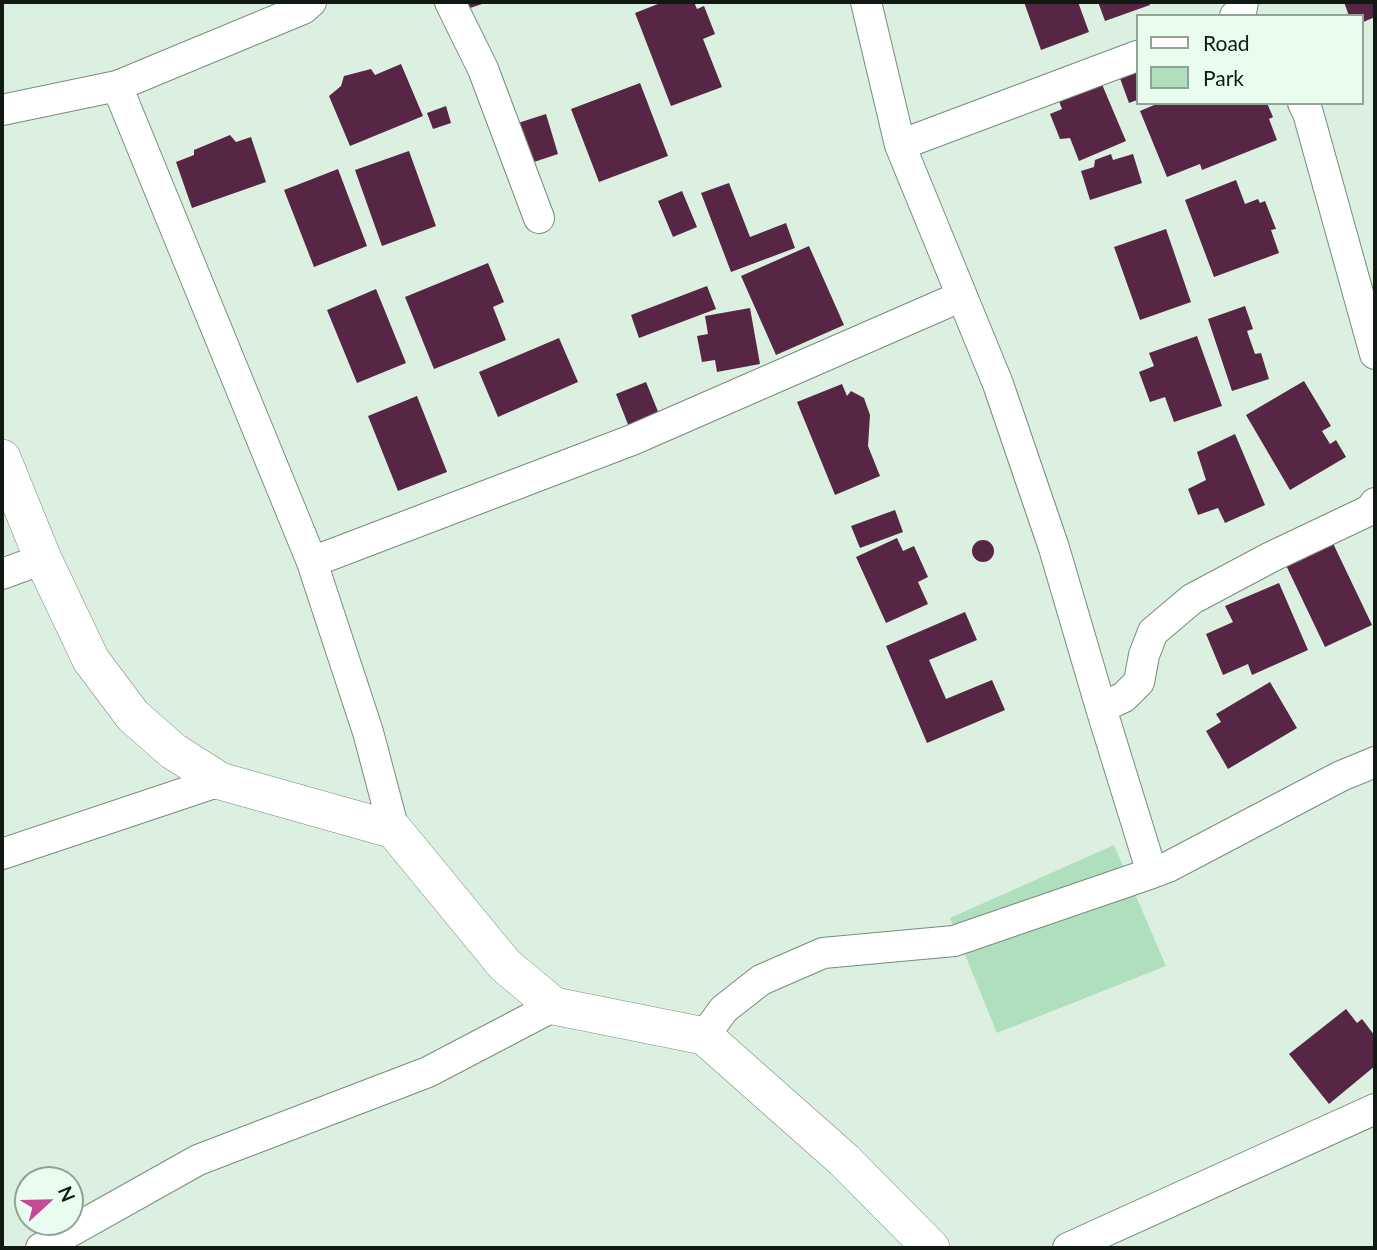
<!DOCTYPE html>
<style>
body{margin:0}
#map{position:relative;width:1377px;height:1250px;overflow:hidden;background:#dbf0e0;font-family:Lato,sans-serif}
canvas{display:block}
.frame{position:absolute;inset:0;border:4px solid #111913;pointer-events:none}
.legend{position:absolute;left:1136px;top:14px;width:228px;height:91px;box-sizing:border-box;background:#e8fded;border:2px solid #92a296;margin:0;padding:9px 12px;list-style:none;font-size:21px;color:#111913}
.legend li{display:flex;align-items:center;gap:14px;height:35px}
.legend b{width:35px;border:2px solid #92a296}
.north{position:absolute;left:14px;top:1166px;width:70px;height:70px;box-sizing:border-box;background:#e8fded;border:2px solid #92a296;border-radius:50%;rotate:68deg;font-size:19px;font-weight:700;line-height:28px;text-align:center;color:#111913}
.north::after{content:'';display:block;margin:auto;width:24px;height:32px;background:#c44999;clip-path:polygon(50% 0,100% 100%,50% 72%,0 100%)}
</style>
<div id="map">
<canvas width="1377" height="1250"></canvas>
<div class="frame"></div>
<ul class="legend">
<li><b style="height:9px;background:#fff"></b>Road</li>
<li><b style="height:19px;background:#b0dfbd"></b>Park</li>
</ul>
<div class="north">N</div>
</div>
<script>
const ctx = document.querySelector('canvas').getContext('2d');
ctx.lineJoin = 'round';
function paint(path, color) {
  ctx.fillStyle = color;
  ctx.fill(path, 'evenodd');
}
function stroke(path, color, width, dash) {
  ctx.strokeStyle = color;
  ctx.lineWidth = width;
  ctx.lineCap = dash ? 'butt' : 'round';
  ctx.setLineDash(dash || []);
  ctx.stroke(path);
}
paint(new Path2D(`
 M1114 845 1166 966 997 1033 950 918Z`), '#b0dfbd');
paint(new Path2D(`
 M465 2H488L467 9Z
 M663 2H694L697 9 704 6 715 34 703 39 722 87 671 106 635 13Z
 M1024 2H1078L1089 32 1041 50Z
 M1098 2H1149L1150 5 1105 21Z
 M1344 2H1375V17L1361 23V16H1349Z
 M1137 62V100L1129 103 1117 70Z
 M401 64 423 116 350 146 329 96 341 86 344 76 371 69 375 75Z
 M1098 75 1126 141 1079 161 1070 138 1060 139 1050 114 1062 109 1056 93Z
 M640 83 668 156 599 182 571 109Z
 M1159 103H1267L1273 117 1269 119 1277 140 1202 170 1200 164 1167 177 1140 111Z
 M446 106 451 123 433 129 427 113Z
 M546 114 558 154 531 163 518 123Z
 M230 135 236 142 251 137 266 182 192 208 176 162 194 155V150Z
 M409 151 436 226 382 246 355 170Z
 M1111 154 1113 160 1133 154 1142 183 1090 200 1081 171 1094 167 1095 160Z
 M338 169 367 246 314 267 284 190Z
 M1236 180 1245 204 1258 199 1260 203 1265 201 1276 229 1271 230 1279 253 1214 277 1185 200Z
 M729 183 750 237 786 223 795 248 731 272 701 193Z
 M682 191 697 227 673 237 658 201Z
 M1166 229 1191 302 1140 320 1114 247Z
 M809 246 844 325 776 355 741 276Z
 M488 263 504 302 493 307 506 340 434 369 405 297Z
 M707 286 716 309 639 338 631 315Z
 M376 289 406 363 357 383 327 310Z
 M1245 306 1253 329 1247 331 1255 354 1261 353 1269 379 1232 391 1208 319Z
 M750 308 760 364 717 372 715 360 702 362 697 336 708 334 705 316Z
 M1197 336 1222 406 1174 422 1165 397 1150 402 1139 372 1154 366 1149 353Z
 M559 338 578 382 498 417 479 372Z
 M1304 381 1331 426 1322 431 1330 444 1336 440 1346 457 1290 490 1246 415Z
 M646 382 659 414 629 427 616 394Z
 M842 384 847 396 851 391 864 398 870 415 868 446 880 476 835 495 797 402Z
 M417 396 447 472 398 491 368 416Z
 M1235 434 1265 505 1225 523 1218 508 1198 515 1188 489 1206 480 1197 452Z
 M895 510 903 532 860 548 851 526Z
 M1330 537 1372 625 1325 647 1283 559Z
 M897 538 903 551 914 546 928 577 918 582 928 604 886 623 856 557Z
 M972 551a11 11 0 1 1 22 0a11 11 0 1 1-22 0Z
 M1279 583 1308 650 1252 675 1248 664 1223 675 1206 634 1233 622 1225 606Z
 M965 612 977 640 929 660 946 699 992 680 1005 710 927 743 886 646Z
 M1270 682 1297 728 1228 769 1206 731 1221 722 1216 714Z
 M1346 1009 1357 1023 1362 1019 1375 1036V1066L1329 1104 1289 1054Z`), '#562644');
const minor = new Path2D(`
 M450 2 483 69 539 218
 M866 2 900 145 998 384 1054 548 1101 708 1152 873
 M1235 16 1241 12 1243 2
 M117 86 312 562 368 732 394 830
 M1303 103 1308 113 1375 354
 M2 110 117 86 303 9 311 2
 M900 145 1137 56
 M312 562 632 440 962 296
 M2 574 43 559
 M1101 708 1124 697 1139 682 1144 655 1153 632 1192 599 1271 557 1370 510 1375 503
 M2 854 220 781
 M704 1036 724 1009 761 980 823 953 954 941 1152 873 1168 867 1341 776 1375 762
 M41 1248 198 1160 428 1072 554 1006
 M1068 1248 1375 1109`);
const tertiary = new Path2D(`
 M2 458 43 559 91 660 133 716 173 751 220 781 394 830 505 965 554 1006 704 1036 844 1160 931 1248`);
stroke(minor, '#788b7d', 32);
stroke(tertiary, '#788b7d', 38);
stroke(minor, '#fff', 30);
stroke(tertiary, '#fff', 37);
</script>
